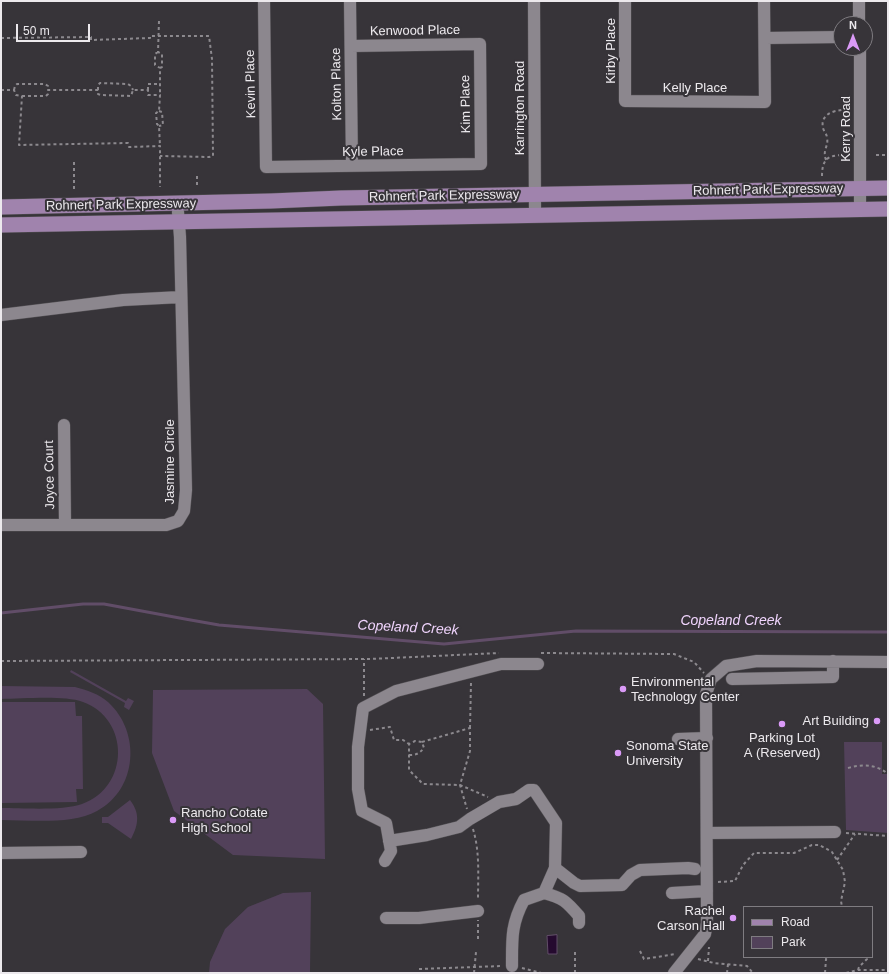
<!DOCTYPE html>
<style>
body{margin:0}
#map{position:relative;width:889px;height:974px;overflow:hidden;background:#373439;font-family:Arial,sans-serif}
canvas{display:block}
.frame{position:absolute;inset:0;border:2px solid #ece9ed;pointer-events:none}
.legend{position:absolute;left:743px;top:906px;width:130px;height:52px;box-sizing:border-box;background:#373439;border:1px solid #7f7c81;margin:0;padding:5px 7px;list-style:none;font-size:12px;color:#ece9ed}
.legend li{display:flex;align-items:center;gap:8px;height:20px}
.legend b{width:20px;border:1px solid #7f7c81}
.north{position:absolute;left:833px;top:16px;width:40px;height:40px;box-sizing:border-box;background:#373439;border:1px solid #7f7c81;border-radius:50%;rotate:0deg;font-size:11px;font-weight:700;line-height:16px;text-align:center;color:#ece9ed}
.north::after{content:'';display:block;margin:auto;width:14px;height:18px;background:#da9af7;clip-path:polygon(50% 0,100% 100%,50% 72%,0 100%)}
.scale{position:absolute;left:16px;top:24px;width:74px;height:18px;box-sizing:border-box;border:2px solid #ece9ed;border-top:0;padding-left:5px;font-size:12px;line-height:14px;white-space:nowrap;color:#ece9ed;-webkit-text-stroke:3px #373439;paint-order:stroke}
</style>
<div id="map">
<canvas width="889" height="974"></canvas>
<div class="frame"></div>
<ul class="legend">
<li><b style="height:5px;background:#a083ad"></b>Road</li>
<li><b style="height:11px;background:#52415a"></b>Park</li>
</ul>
<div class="north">N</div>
<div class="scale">50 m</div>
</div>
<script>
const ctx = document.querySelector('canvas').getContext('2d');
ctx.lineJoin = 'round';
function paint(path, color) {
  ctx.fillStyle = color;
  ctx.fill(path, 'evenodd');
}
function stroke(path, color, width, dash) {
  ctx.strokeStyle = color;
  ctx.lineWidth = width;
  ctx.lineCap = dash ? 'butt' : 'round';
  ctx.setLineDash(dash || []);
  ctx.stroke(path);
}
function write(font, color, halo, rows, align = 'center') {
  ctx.font = font + ' Arial,sans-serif';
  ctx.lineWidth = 4;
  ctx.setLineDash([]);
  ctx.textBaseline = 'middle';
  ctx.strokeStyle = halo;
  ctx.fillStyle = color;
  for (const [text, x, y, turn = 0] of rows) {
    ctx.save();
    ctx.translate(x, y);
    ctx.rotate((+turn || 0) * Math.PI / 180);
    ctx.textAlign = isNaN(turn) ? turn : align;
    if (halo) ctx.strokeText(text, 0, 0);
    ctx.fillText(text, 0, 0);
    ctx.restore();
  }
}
paint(new Path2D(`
 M71 670 126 701 128 698 134 701 129 710 124 707 125 703 70 672Z
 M1 686 75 687C87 690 99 694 108 702 141 732 138 789 97 811 72 825 30 820 1 820V808C23 808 63 811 82 804 130 787 130 719 83 702 63 695 23 699 1 699Z
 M307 689 323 704 325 859 233 855 174 811 152 753 153 690Z
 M1 702H75L76 716H82L83 789H76L77 802 1 803Z
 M844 742H882V774H888V833L846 830Z
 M130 800C140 813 139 824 131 839L108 823H102V817H108Z
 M311 892 310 973H209L210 962 225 929 248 907 283 893Z`), '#52415a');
const water = new Path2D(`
 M557 935V954H548L547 936Z`);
paint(water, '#250a2f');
stroke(water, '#614d68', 1);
stroke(new Path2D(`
 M1 613 83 604H104L185 619 219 625 444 644 576 631 888 632`), '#614d68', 3);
const minor = new Path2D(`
 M264 1 266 167 481 164 480 44 351 46
 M350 1 352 166
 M534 1 535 215
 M625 1V101L765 102 764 1
 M859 1V24
 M765 38 841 37
 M860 48V209
 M1 315 123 300 181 297
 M64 425 65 524
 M1 525H166L178 521 184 511 186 490 180 237 178 212
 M732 679 833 677V661
 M678 739 707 738
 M707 833 835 832
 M389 841 427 835 459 827 470 819 499 802 516 799 529 790H534L556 823 555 868 544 893 524 900C511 924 512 939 512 966
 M1 853 81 852
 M385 861 391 851 386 823 362 811 358 789V747L363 708 396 691 501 664H538
 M555 868 574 883 580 886 622 885 631 875 640 870 688 868 695 869
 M544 893C563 898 566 901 579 916V923
 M672 893 707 891
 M386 918H419L478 911
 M674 973 705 934 707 923 706 694 711 679 726 666 757 661 888 662`);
const major = new Path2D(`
 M1 207 271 201 341 198 888 188
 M1 225 888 209`);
stroke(minor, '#545155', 13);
stroke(major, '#545155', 16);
stroke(new Path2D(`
 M159 21 158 52 162 54V67L160 68V95
 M1 38 91 37V40L150 38V36H209L212 59 213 156 209 157 160 156
 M158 52 155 54V65L160 68
 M1 90H14L16 95 22 96 19 145 128 143 129 147 160 146V187
 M14 90 15 86 17 84H45L48 86V90
 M98 90V85L100 83 128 84 131 86 133 90
 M148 90V84H160
 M22 96H46L48 94V90H98V94L101 95 131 96 133 90H148V95H160L159 111 156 113 157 124 159 126 160 146
 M159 111 162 112 163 125 159 126
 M876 155H888
 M826 160C822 150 829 146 827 138 827 134 824 132 823 128 820 115 833 110 844 110
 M74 162V191
 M822 176C822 159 828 155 844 155
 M197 185V176H199
 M541 653 674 654 694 662 704 673
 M1 661 370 659 499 653
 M364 696V659
 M470 728 471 683
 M370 730 390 727 394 740H403L409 744
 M422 742 470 728V751L460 785 467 809
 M409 755C416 755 419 754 424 748L422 742 415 741 409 744V770L423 784 460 785 488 797
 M848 768C862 764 876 764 888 774
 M473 829C480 852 478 876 478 900
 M846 833 888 836
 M837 860 855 834
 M718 882 735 881 743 865 754 853H794L812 845H819L825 848 832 852 843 870 845 882 841 901 842 907
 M478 939V920
 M640 951 644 959 676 954
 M698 959 714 963 747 966 753 973
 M708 961 709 947
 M522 968 541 973
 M419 969 502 966
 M858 970 859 967 867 959V957
 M474 973 476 952
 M575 973V952
 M727 973 728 964
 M825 973 826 959 828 957
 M846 973 858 970H888`), '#8c898e', 2, [3, 3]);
stroke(minor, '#8c878e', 12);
stroke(major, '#a083ad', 15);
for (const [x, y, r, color] of [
 [623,689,4,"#da9af7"],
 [877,721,4,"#da9af7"],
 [782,724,4,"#da9af7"],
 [618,753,4,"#da9af7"],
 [173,820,4,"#da9af7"],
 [733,918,4,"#da9af7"]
]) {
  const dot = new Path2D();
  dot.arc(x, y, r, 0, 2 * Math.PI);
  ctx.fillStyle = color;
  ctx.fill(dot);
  stroke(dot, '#373439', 1.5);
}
write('13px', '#ece9ed', '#373439', [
 ["Kenwood Place",415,31,-1],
 ["Kirby Place",611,51,-90],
 ["Kevin Place",251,84,-91],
 ["Kolton Place",337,84,-91],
 ["Kelly Place",695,88],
 ["Kim Place",466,104,-91],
 ["Karrington Road",520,108,-90],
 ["Kerry Road",846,129,-90],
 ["Kyle Place",373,152,-1],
 ["Rohnert Park Expressway",768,190,-1],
 ["Rohnert Park Expressway",444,196,-1],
 ["Rohnert Park Expressway",121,205,-1],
 ["Jasmine Circle",170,462,-90],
 ["Joyce Court",50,475,-91]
]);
write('13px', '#ece9ed', '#373439', [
 ["Environmental",631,682],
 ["Technology Center",631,697],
 ["Art Building",869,721,"right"],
 ["Parking Lot",782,738,"center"],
 ["A (Reserved)",782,753,"center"],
 ["Sonoma State",626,746],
 ["University",626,761],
 ["Rancho Cotate",181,813],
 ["High School",181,828],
 ["Rachel",725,911,"right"],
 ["Carson Hall",725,926,"right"]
], 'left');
write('italic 14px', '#f0d4fd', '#373439', [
 ["Copeland Creek",731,621],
 ["Copeland Creek",408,628,3]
]);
</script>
